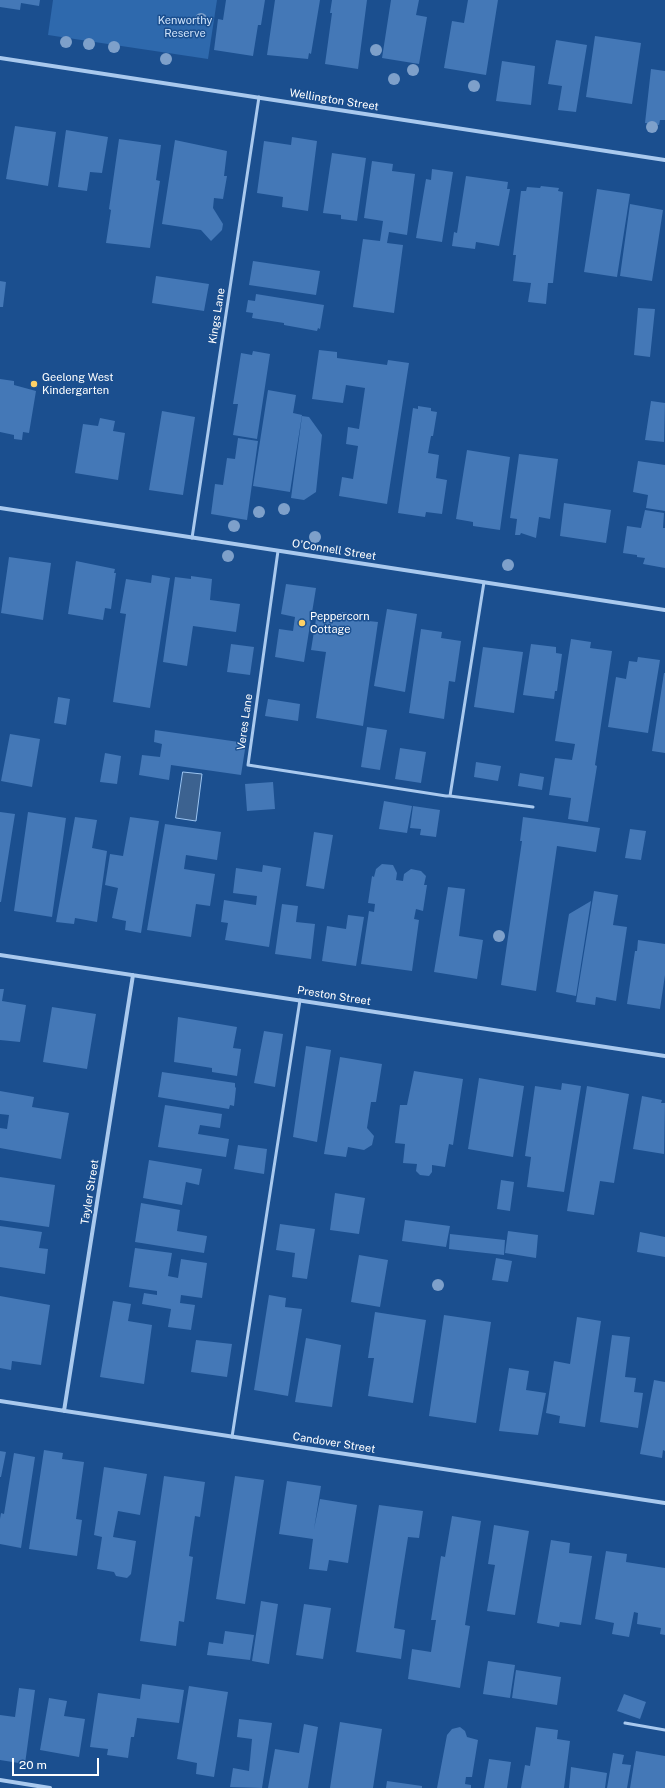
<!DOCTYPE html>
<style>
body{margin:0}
#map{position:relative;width:665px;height:1788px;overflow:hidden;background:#1b4f8f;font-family:"Public Sans",sans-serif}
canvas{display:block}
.scale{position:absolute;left:12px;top:1758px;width:87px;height:18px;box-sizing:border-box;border:2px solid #fff;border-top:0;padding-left:5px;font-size:12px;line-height:14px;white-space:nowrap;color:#fff;-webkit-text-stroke:3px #1b4f8f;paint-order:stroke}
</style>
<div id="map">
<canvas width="665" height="1788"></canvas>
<div class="scale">20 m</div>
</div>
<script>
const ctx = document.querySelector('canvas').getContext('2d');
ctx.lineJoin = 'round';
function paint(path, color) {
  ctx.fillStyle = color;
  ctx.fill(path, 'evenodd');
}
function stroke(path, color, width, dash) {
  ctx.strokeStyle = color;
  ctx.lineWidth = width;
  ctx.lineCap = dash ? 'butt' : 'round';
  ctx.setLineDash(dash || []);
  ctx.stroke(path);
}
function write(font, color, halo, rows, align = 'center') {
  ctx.font = font + ' "Public Sans",sans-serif';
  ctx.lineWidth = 3;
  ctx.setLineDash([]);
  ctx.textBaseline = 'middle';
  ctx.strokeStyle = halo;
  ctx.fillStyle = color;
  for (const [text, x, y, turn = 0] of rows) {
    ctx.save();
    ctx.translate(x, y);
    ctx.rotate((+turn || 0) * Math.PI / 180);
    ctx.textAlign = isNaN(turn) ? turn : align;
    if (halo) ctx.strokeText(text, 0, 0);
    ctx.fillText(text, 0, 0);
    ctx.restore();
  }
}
paint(new Path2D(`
 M53 0H217L208 59 48 35Z`), '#2e69ad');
const water = new Path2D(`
 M183 772 202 774 196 821 176 818Z`);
paint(water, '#3c6290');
stroke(water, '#9cc4f0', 1);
paint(new Path2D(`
 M0 0H40L39 6 21 3 20 10 0 7Z
 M226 0H265L261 25H258L253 56 214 50 218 19 223 20Z
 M275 0H320L311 54 309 53 308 59 267 55Z
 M332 0H367L358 69 325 64 332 13H330Z
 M391 0H419L416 15 427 17 419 64 382 58Z
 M468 0H498L486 75 444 68 452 21 464 23Z
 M595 36 641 43 632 104 586 97Z
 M556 40 587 45 576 112 558 110 562 86 548 84Z
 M502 61 535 66 531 105 496 101Z
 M651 69 665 71V120H660L659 125 645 123Z
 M15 126 56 132 48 186 6 179Z
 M66 130 108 137 102 173 90 172 87 191 58 187Z
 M292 137 317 141 308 211 282 207 283 197 257 193 264 141 291 145Z
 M119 139 161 145 156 180 160 181 150 248 106 243 111 210 109 209Z
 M175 140 227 151 224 176H227L223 199 214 198 213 208 223 224 222 230 211 241 201 230 162 224Z
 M332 153 366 158 357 221 341 219V215L323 213Z
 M372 161 393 164 392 171 415 174 407 235 389 232 387 243 403 245 394 313 353 307 363 239 380 241 383 221 364 218Z
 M432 169 453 172 442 242 416 238 426 179 431 180Z
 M466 176 508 182 507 189H510L499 246 476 242 475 249 452 246 454 232 457 233Z
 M541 186 559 188 558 191 563 192 553 283H548L546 304 528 302 531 283 513 281 516 255H513L521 191H526L527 187 540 188Z
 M597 189 630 194 617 277 584 272Z
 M630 204 663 210 652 281 620 276Z
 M253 261 320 271 316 295 249 285Z
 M156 276 209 284 204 311 152 303Z
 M0 281 6 282 3 307H0Z
 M256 294 324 305 320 329 318 328 317 331 284 325V323L252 318 253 313 246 312 248 300 255 301Z
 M638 308 655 309 650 357 634 355Z
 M319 350 337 352V358L387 365 388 360 409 363 387 504 339 496 342 477 353 479 358 446 346 444 348 427 359 429 365 388 346 385 343 403 312 399Z
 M253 351 270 354 257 439 233 435 238 404H233L241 353 252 355Z
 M0 379 14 381V385L36 391 29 433 23 432 22 440 14 439V435L0 432Z
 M268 390 296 395 293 413 302 415 290 492 253 486Z
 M651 401 665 403 664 442 645 440Z
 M418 406 431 408V411L437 412 433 436H431L428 453 439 455 436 478 447 480 442 514 426 512 425 517 398 513 413 408 418 409Z
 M162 411 195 417 183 495 149 490Z
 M302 416 309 417 322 435 316 492 304 500 291 498Z
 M100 418 115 421 113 431 125 433 118 480 75 473 83 424 98 426Z
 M238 438 258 441 247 520 211 514 215 484 223 485 227 458 235 459Z
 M467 450 510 457 500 530 473 526V522L456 519Z
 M519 454 558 459 550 519 539 517 536 538 521 533 520 535H515L517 519 510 518Z
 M638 461 665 465V511L646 508 648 495 633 492Z
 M564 503 611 510 606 543 560 536Z
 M645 510 664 513 663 528H665V568L643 564 645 558 637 557V555L623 553 627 526 641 528Z
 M9 557 51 563 43 620 1 613Z
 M76 561 115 569 114 573H116L111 609 105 608 103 620 68 614Z
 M152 575 170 578 150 708 113 702 126 614 120 613 126 579 151 583Z
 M191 576 212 579 210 600 240 604 236 632 193 626 187 666 163 662 175 577 191 579Z
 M286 584 316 588 304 662 275 657 279 629 293 631 295 617 281 614Z
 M387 609 417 614 405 692 374 686Z
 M342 612 360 615 359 620 378 622 363 726 316 718 326 652 311 650 316 619 340 622Z
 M421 629 442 632 441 638 461 641 455 682 449 681 444 719 409 713Z
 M571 639 591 642 590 648 612 651 595 765 597 766 588 822 568 819 571 798 549 795 555 758 572 760 575 744 555 741Z
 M231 644 254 647 250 675 227 672Z
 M531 644 556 647V653L562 654 557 691H555L554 699 523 695Z
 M483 647 523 652 514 713 474 707Z
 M638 657 660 660 648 733 608 727 616 677 626 679 629 661 637 662Z
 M664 673H665V753L652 751Z
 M58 697 70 699 66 725 54 723Z
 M268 699 300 704 298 721 265 716Z
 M367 727 387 730 380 770 361 767Z
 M155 730 246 743 241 775 171 765 169 780 139 775 142 755 160 757 162 744 154 742Z
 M10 734 40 739 32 787 1 781Z
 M400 748 426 752 421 783 395 779Z
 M105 753 121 756 117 784 100 782Z
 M476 762 501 766 498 781 474 777Z
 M520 773 544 777 542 790 518 786Z
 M273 782 275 809 247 811 245 784Z
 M384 801 412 806 407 833 379 829Z
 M413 806 440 810 436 837 420 835 421 829 410 828Z
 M0 812 15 814 1 902H0Z
 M28 812 66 818 52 917 14 911Z
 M75 817 97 820 92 848 107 851 97 922 75 918 74 924 56 922Z
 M130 817 159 821 141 933 125 930 126 921 112 918 118 888 105 885 110 854 123 856Z
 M523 817 600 828 596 852 557 846 536 991 501 985 522 841H520Z
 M165 824 221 832 217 860 186 855 184 869 215 874 210 906 196 904 191 937 147 930Z
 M630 829 646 831 641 860 625 858Z
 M314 832 333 835 324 889 306 886Z
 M382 864 393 865 397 873 396 880 403 881 404 874 411 869 421 871 426 876 424 885H427L423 911 416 909 414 919 419 920 412 971 361 964 369 911 374 912 375 904 368 903 372 876 374 877 376 869Z
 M263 865 281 868 269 947 225 940 228 923 221 922 224 900 256 905 257 896 233 893 236 868 262 872Z
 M448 887 465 889 459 936 483 940 477 979 434 972Z
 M594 891 618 895 613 925 627 927 616 1001 596 997 595 1005 576 1002Z
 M591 901 576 996 556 992 569 914Z
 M282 904 298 906 296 922 315 924 311 959 275 954Z
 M348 915 364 917 356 966 322 961 327 926 346 929Z
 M638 940 665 944V975L660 1009 627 1004 635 951H637Z
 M0 989H4L2 1001 26 1005 20 1042 0 1040Z
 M52 1007 96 1014 87 1069 43 1062Z
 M178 1017 237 1027 233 1048 241 1049 237 1076 212 1072V1068L174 1062Z
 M264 1031 283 1034 275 1087 254 1083Z
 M306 1046 331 1050 317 1142 293 1137Z
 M340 1057 382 1064 376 1102H371L367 1128 374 1136 372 1145 364 1150 348 1147 346 1157 324 1154Z
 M414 1071 463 1079 453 1145 449 1144 445 1167 432 1165V1172L429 1176 420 1175 416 1171 417 1164 403 1163 405 1144 395 1143 400 1105H407Z
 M162 1072 235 1083V1087L236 1088 234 1106 230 1105 229 1109 158 1097Z
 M479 1078 524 1086 513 1157 468 1149Z
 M562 1083 581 1086 564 1192 527 1187 531 1157 525 1156 535 1086 561 1090Z
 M587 1086 629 1094 614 1183 600 1181 594 1215 567 1211Z
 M0 1091 34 1097 32 1107 69 1113 61 1159 0 1148V1128L7 1129 9 1115 0 1114Z
 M642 1096 662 1100 661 1103H665L664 1154 633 1149Z
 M165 1105 222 1114 220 1128 200 1125 198 1134 229 1139 226 1157 158 1147Z
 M238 1145 267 1149 264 1174 234 1169Z
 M149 1160 202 1169 199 1185 186 1182 182 1205 143 1198Z
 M0 1177 55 1185 49 1227 0 1220Z
 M501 1180 514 1182 510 1211 497 1209Z
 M335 1193 365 1198 359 1234 330 1230Z
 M141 1203 180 1210 177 1231 207 1236 204 1253 135 1242Z
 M405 1220 450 1226 446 1247 402 1241Z
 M280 1224 315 1229 307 1279 292 1277 295 1253 276 1250Z
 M0 1226 42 1232 39 1248 48 1249 45 1274 0 1267Z
 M508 1231 538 1235 536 1258 505 1253Z
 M640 1232 665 1237V1257L637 1252Z
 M450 1234 505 1240 504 1255 449 1249Z
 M135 1248 172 1253 168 1276 178 1278 181 1259 207 1263 202 1298 181 1295 180 1303 195 1305 191 1330 168 1327 171 1309 142 1304 144 1293 157 1295V1291L129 1287Z
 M359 1255 388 1260 380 1307 351 1302Z
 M496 1258 512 1261 508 1282 492 1280Z
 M269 1295 286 1298 285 1307 302 1309 288 1396 254 1390Z
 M0 1296 50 1305 41 1365 12 1361 11 1370 0 1368Z
 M113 1301 131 1304 128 1321 152 1325 144 1384 100 1377Z
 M375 1312 426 1320 413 1403 368 1396 374 1358H368Z
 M444 1315 491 1322 476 1423 429 1416Z
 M577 1317 601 1321 585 1427 559 1423 560 1416 546 1413 554 1361 570 1364Z
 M612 1335 630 1337 625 1377 636 1378 634 1392 643 1393 638 1428 600 1422Z
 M306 1338 341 1345 332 1407 295 1402Z
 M196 1340 232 1344 227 1377 191 1372Z
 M509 1368 529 1371 526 1390 546 1393 538 1435 499 1431Z
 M654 1380 665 1382V1451L663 1450 662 1458 640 1454Z
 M44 1450 63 1453 62 1459 84 1462 76 1519 82 1520 77 1556 29 1549Z
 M0 1451 6 1452 1 1477H0Z
 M14 1453 35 1457 21 1548 0 1544V1519L1 1513 4 1514Z
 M104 1467 147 1474 140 1515 118 1511 113 1537 136 1541 131 1574 127 1578 116 1576 114 1572 97 1569 102 1537 94 1535Z
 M164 1476 205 1482 200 1517 195 1516 189 1556 193 1557 184 1622 179 1621 176 1646 140 1641Z
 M235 1476 264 1480 245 1604 216 1599Z
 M287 1481 321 1486 314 1529 320 1499 357 1505 348 1563 329 1560 327 1571 309 1569 313 1539 279 1534Z
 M379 1505 423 1511 419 1538 408 1537 398 1600 394 1628 405 1630 401 1659 356 1652Z
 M452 1516 481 1521 465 1625 470 1626 460 1688 408 1679 412 1649 431 1652 436 1620H431L441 1556 445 1557Z
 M494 1525 529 1531 515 1615 487 1611 495 1565 488 1564Z
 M551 1540 570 1543 569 1553 592 1556 581 1625 560 1622 559 1627 537 1623Z
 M606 1551 627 1554 626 1562 665 1568V1635L660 1634 661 1628 637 1624 638 1613 634 1612 629 1637 612 1634 614 1623 595 1619Z
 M261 1601 278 1604 269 1664 252 1661Z
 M304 1604 331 1608 323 1659 296 1655Z
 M225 1631 254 1635 250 1660 207 1655 209 1642 223 1644Z
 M488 1661 515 1665 510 1698 483 1694Z
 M516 1670 561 1677 557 1705 512 1698Z
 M142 1684 184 1690 179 1723 137 1718 134 1737H131L128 1758 107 1755 108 1749 90 1747 98 1693 140 1699Z
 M189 1686 228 1692 214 1777 196 1774 197 1763 177 1759Z
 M19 1688 35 1690 25 1764 0 1760V1715L15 1717Z
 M624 1694 646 1702 640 1719 617 1711Z
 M49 1698 67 1701 64 1716 85 1719 79 1757 40 1750Z
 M239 1719 272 1723 262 1788 230 1787 233 1768 249 1771 252 1739 237 1737Z
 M340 1722 382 1729 373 1788H330Z
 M304 1724 318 1727 308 1788H268L275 1749 299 1753Z
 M460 1727 465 1731 467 1737 478 1740 472 1777H466L465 1784 471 1785V1788H437L447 1735 452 1729Z
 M536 1727 558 1730 557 1739 570 1741 564 1788H521L525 1765 530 1766Z
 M636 1751 665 1756V1788H652L654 1776 652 1788H630Z
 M613 1753 624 1755 622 1764 631 1765 627 1788H607Z
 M489 1759 511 1762 507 1788H484Z
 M571 1767 607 1773 605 1788H569Z
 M387 1781 422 1786V1788H386Z`), '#4478b7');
stroke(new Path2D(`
 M192 538 259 97
 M278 551 248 765 446 796H450L484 582
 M450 796 533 807
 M232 1437 300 1000
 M625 1723 665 1730`), '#a9c9ee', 3);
stroke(new Path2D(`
 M0 58 665 160
 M0 508 665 610
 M0 955 665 1056
 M0 1401 665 1503
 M64 1411 133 975
 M0 1780 50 1788`), '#a9c9ee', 4);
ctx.fillStyle = '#7ea0ca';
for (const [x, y] of [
 [201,19],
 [66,42],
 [89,44],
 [114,47],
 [376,50],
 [166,59],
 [413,70],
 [394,79],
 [474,86],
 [652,127],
 [284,509],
 [259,512],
 [234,526],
 [315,537],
 [228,556],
 [508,565],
 [499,936],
 [438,1285]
]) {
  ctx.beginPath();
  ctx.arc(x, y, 6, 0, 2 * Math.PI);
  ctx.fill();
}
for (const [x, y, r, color] of [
 [34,384,4,"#ffd166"],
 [302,623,4,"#ffd166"]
]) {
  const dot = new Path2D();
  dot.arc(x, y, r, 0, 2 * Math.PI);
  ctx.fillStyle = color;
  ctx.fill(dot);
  stroke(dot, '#1b4f8f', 1.5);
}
write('11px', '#cfe3fa', '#1b4f8f', [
 ["Kenworthy",185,21],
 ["Reserve",185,34]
]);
write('11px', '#fff', '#1b4f8f', [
 ["Wellington Street",334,100,9],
 ["Kings Lane",217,316,-81],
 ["O'Connell Street",334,550,9],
 ["Veres Lane",245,722,-82],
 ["Preston Street",334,996,9],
 ["Tayler Street",90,1192,-81],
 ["Candover Street",334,1443,9]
]);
write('11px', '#fff', '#1b4f8f', [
 ["Geelong West",42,378],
 ["Kindergarten",42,391],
 ["Peppercorn",310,617],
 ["Cottage",310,630]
], 'left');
</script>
